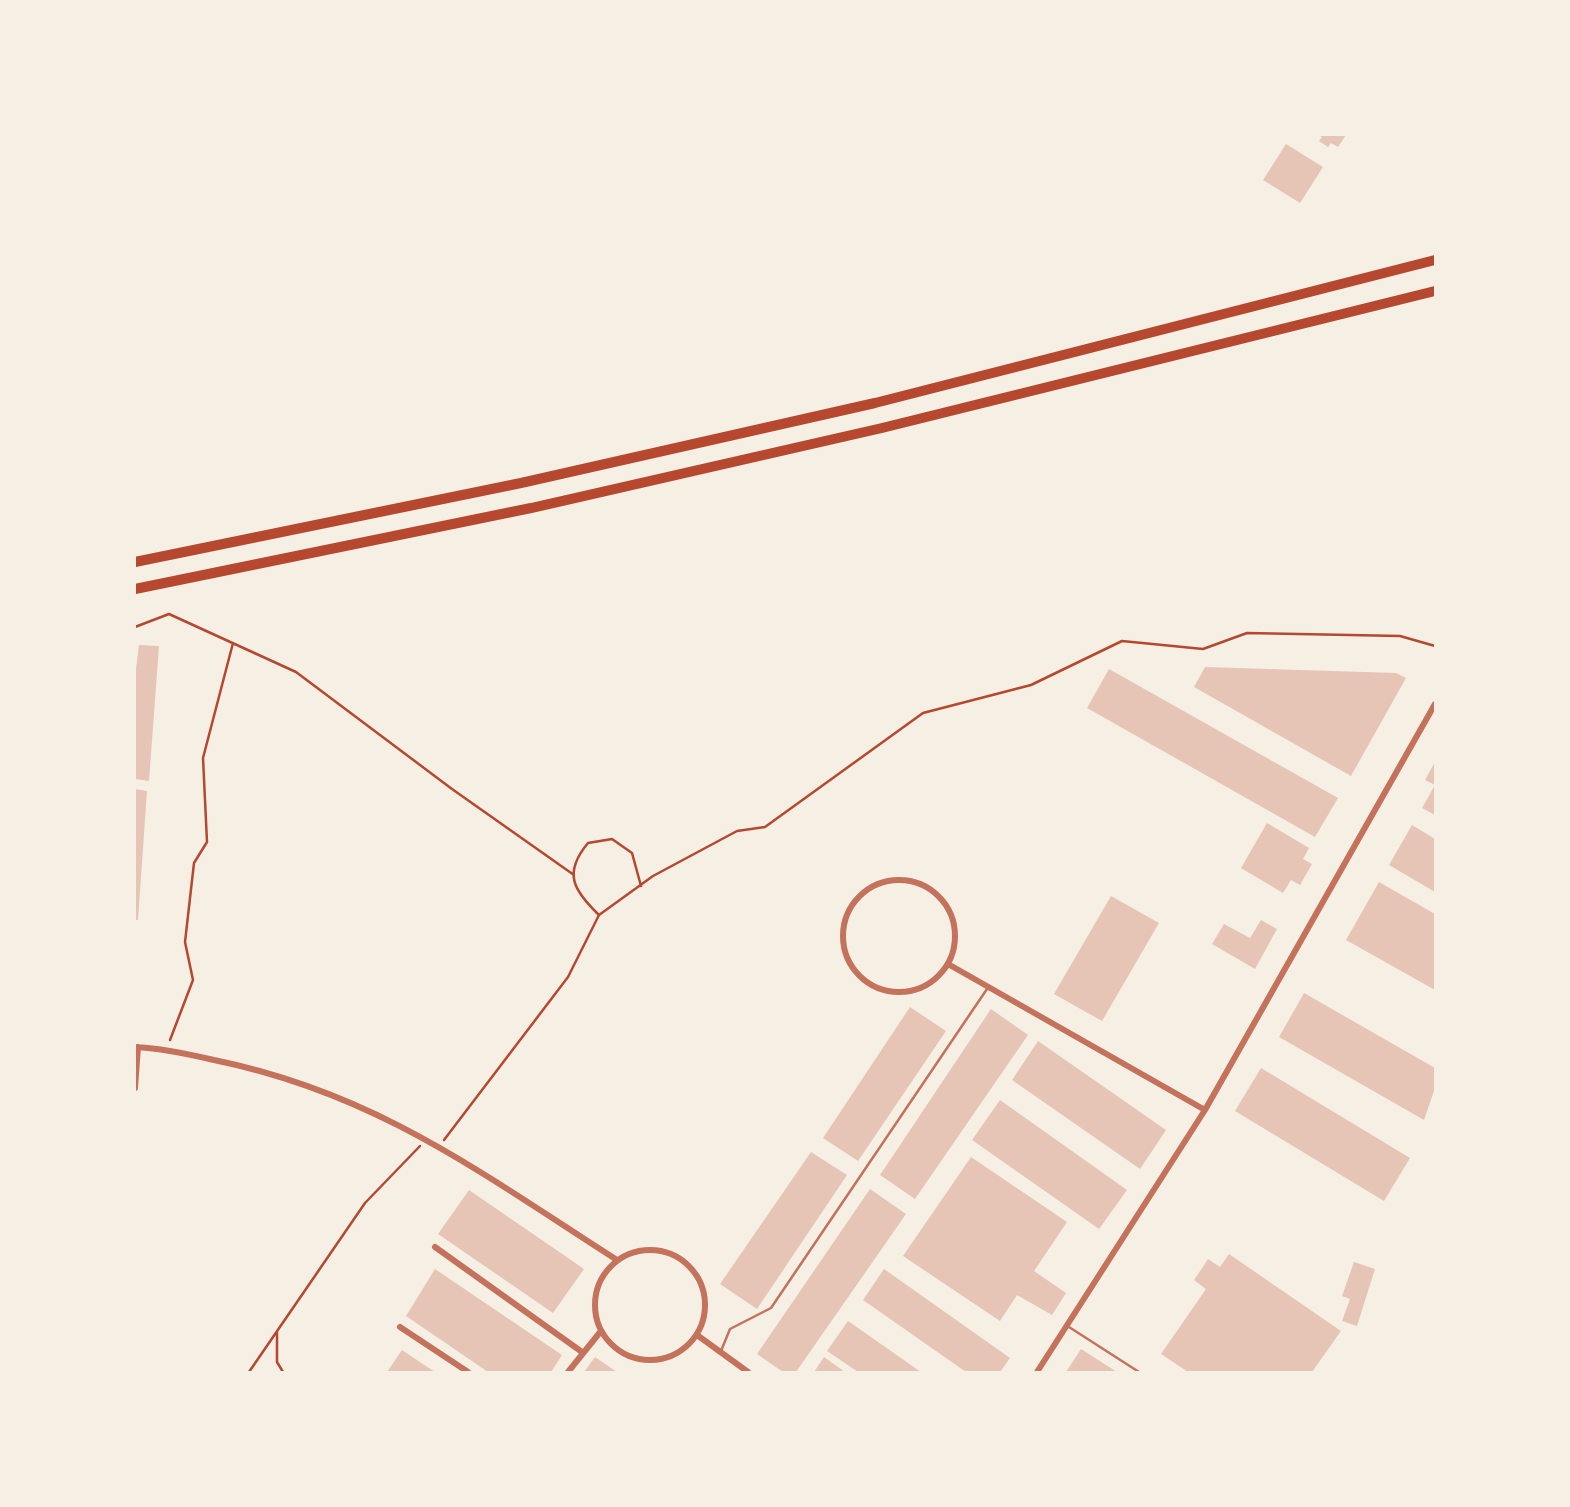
<!DOCTYPE html>
<style>
body{margin:0}
#map{position:relative;width:1570px;height:1507px;overflow:hidden;background:#f6efe4;font-family:Poppins,sans-serif}
canvas{display:block}
.frame{position:absolute;inset:0;border:136px solid #f6efe4;pointer-events:none}
</style>
<div id="map">
<canvas width="1570" height="1507"></canvas>
<div class="frame"></div>
</div>
<script>
const ctx = document.querySelector('canvas').getContext('2d');
ctx.lineJoin = 'round';
function paint(path, color) {
  ctx.fillStyle = color;
  ctx.fill(path, 'evenodd');
}
function stroke(path, color, width, dash) {
  ctx.strokeStyle = color;
  ctx.lineWidth = width;
  ctx.lineCap = dash ? 'butt' : 'round';
  ctx.setLineDash(dash || []);
  ctx.stroke(path);
}
paint(new Path2D(`
 M1318 135H1346L1338 147 1331 143 1328 147 1319 141 1322 137Z
 M1286 144 1323 167 1300 203 1263 180Z
 M139 645 159 646 149 781 135 779V677Z
 M1205 667 1396 673 1406 678 1351 776 1194 687Z
 M1109 669 1338 798 1315 837 1087 708Z
 M1435 762V815L1422 808 1435 785 1425 780Z
 M135 789 147 791 138 920H135Z
 M1267 823 1309 848 1303 859 1312 864 1300 885 1291 880 1283 893 1241 868Z
 M1412 825 1435 839V892L1389 865Z
 M1379 882 1435 914V990L1346 940Z
 M1111 896 1159 923 1102 1021 1054 994Z
 M1261 920 1277 929 1255 969 1212 944 1224 924 1250 938Z
 M1304 993 1435 1068V1088L1424 1120 1279 1037Z
 M910 1007 946 1031 858 1161 823 1138Z
 M991 1009 1028 1035 915 1199 880 1175Z
 M1038 1041 1166 1130 1140 1169 1012 1080Z
 M1261 1068 1410 1158 1384 1201 1235 1111Z
 M1000 1100 1127 1190 1099 1229 972 1140Z
 M811 1152 847 1175 757 1309 720 1284Z
 M971 1157 1067 1222 1034 1271 1066 1293 1052 1315 1017 1295 1000 1321 903 1256Z
 M870 1189 906 1214 796 1372H783L757 1354Z
 M469 1190 584 1269 553 1313 438 1234Z
 M1229 1254 1341 1331 1312 1372H1188L1161 1354 1206 1289 1194 1280 1208 1259 1220 1267Z
 M1354 1262 1375 1269 1357 1326 1342 1321 1350 1299 1342 1296Z
 M435 1269 562 1355 551 1372H488L406 1316Z
 M884 1269 1010 1358 1000 1372H966L863 1300Z
 M848 1321 921 1372H858L827 1351Z
 M1081 1349 1117 1372H1066Z
 M402 1350 435 1372H387Z
 M595 1357 617 1372H584Z
 M824 1357 845 1372H814Z`), '#e6c5b7');
stroke(new Path2D(`
 M135 627 169 614 296 672 452 789 574 875
 M599 915C573 890 563 873 588 843L612 839 632 853 641 886
 M170 1040 193 980 185 942 194 863 207 842 203 758 233 643
 M444 1140 568 977 599 915 653 876 737 831 765 827 923 713 1031 685 1122 641 1203 649 1247 633 1400 636 1435 646
 M277 1333V1362L283 1372
 M249 1372 365 1203 420 1146`), '#b5482f', 2.5);
stroke(new Path2D(`
 M1069 1327 1139 1372
 M721 1351 730 1329 771 1308 987 989`), '#c5725c', 2.5);
stroke(new Path2D(`
 M843 936a56 56 0 1 1 112 0a56 56 0 1 1-112 0Z
 M948 964 1205 1110
 M135 1047C161 1048 188 1054 214 1060 376 1093 481 1173 617 1260
 M135 1088 138 1047
 M435 1247 582 1352
 M595 1305a55 55 0 1 1 110 0a55 55 0 1 1-110 0Z
 M400 1327 468 1372
 M697 1335 748 1372
 M568 1372 601 1331
 M1037 1372 1205 1110 1435 704`), '#c5725c', 6);
stroke(new Path2D(`
 M135 562 521 483 875 403 1435 260
 M135 589 531 508 882 428 1435 291`), '#b5482f', 10);
</script>
